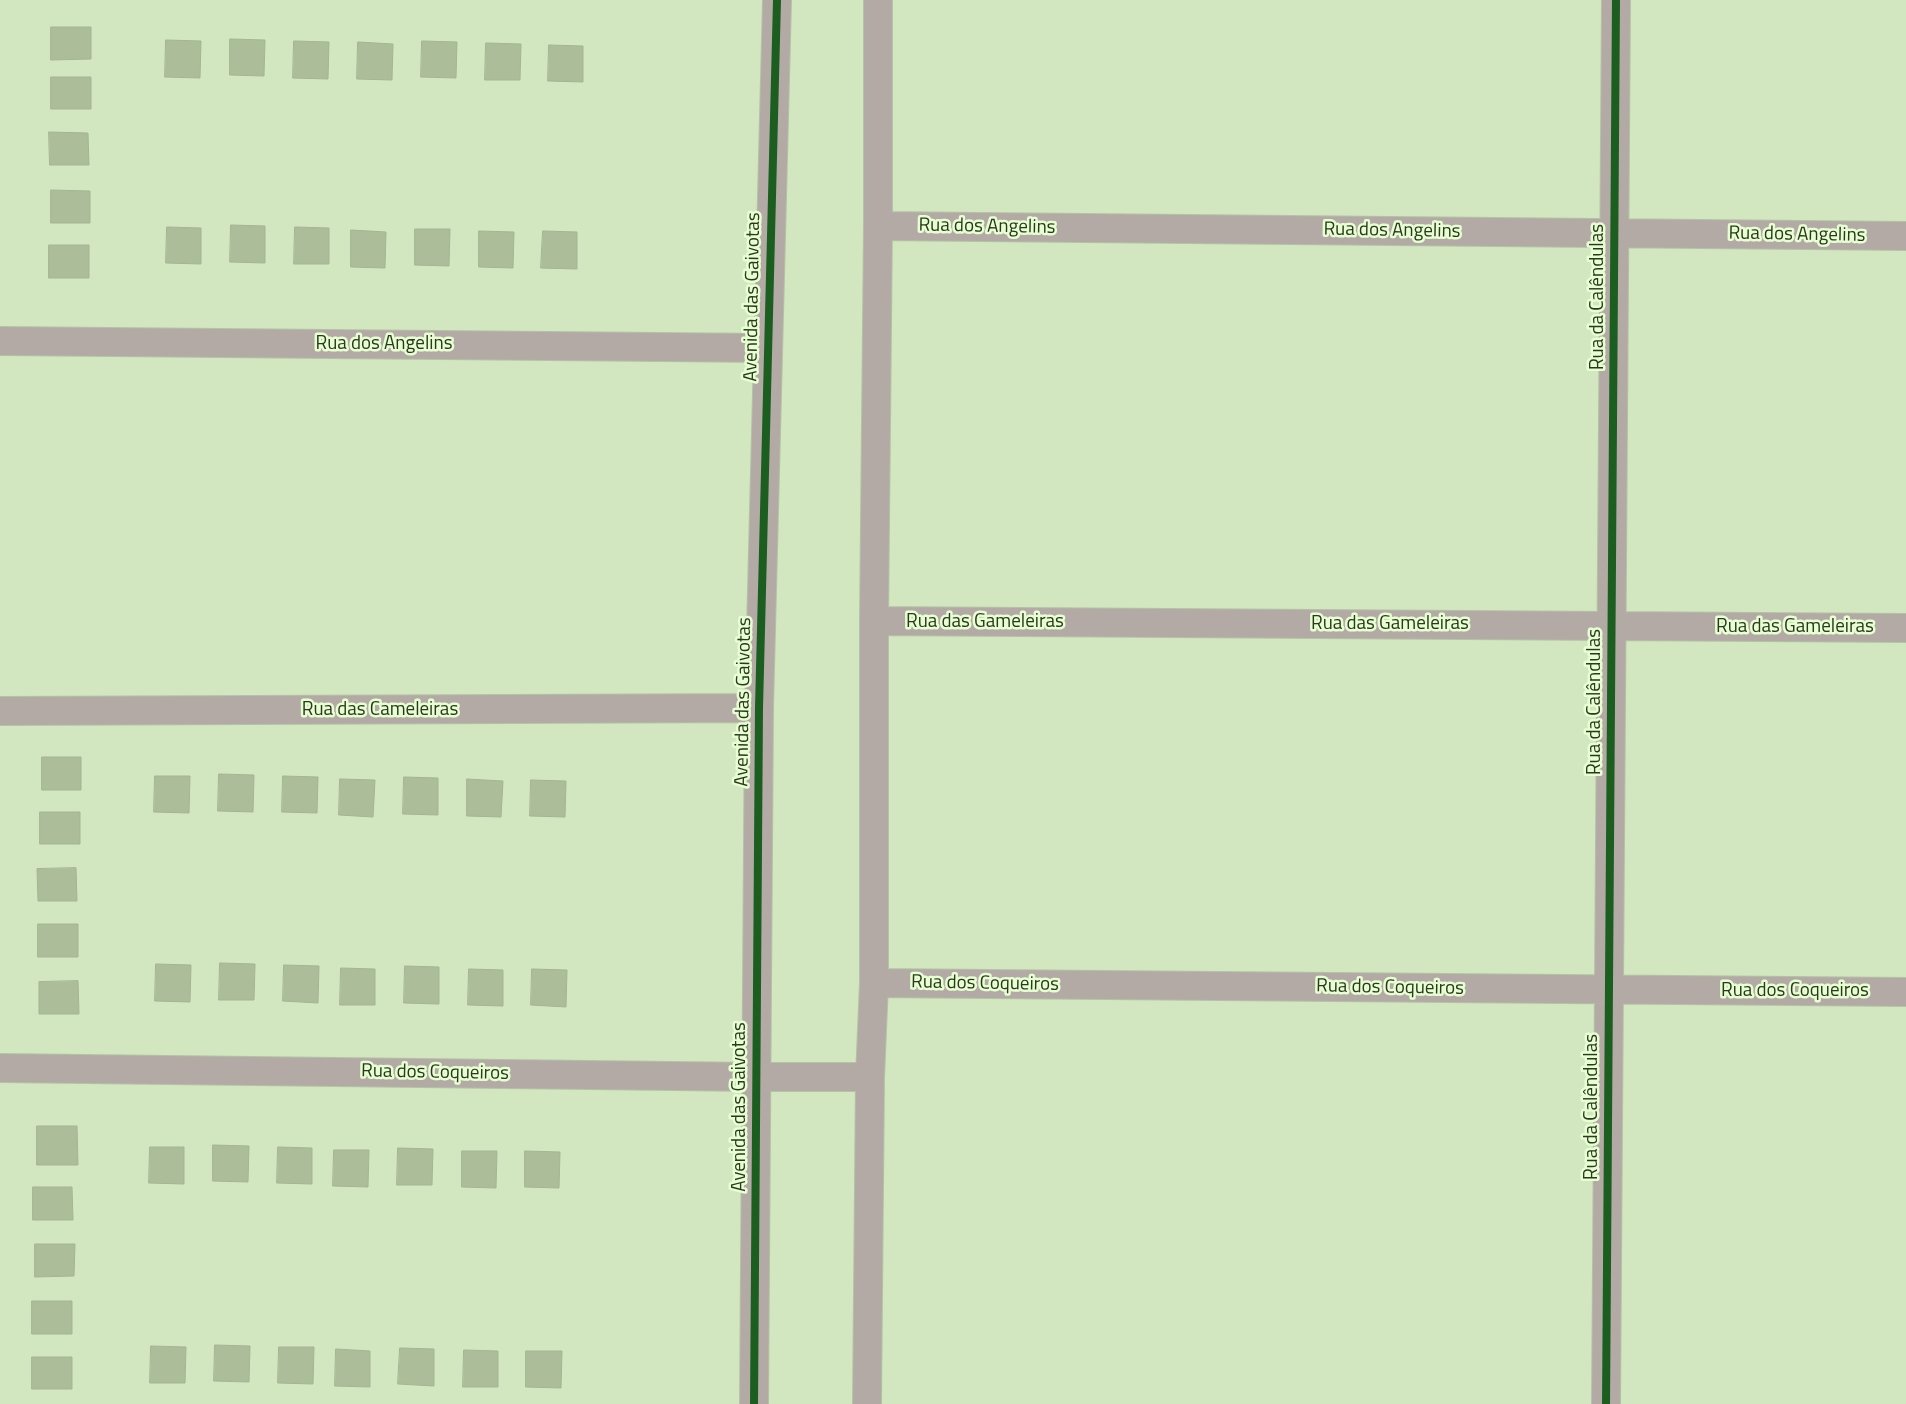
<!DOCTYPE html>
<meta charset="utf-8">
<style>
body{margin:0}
canvas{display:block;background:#d2e6bf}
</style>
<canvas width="1906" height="1404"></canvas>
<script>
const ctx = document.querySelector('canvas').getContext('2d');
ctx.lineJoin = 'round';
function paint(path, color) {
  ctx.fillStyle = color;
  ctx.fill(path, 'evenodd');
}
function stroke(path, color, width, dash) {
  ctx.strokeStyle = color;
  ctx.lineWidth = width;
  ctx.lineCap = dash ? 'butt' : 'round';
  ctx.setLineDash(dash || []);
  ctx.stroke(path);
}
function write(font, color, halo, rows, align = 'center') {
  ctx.font = font + ' "Titillium Web",sans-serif';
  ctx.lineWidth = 5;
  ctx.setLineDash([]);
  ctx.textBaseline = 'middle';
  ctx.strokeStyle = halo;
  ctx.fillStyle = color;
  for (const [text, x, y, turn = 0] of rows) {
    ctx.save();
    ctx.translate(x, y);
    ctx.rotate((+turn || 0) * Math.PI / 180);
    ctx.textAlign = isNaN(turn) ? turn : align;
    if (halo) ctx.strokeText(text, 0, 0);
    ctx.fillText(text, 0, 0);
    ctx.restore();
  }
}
const building = new Path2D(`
 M51 27H91V59L51 60Z
 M230 39 265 40 264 76 230 75Z
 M166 40 201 41 200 78 165 77Z
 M294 41 329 42 328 79 293 78Z
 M422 41 457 42 456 78 421 77Z
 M358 42 393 44 392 80 357 79Z
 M486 43 521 44 520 80H485Z
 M549 45 583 46V82L548 81Z
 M51 77H91V109H51Z
 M49 132 88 133 89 165H50Z
 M51 190 90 191V223H51Z
 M231 225 265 226V263L230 262Z
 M167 227 201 228V264L166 263Z
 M295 227 329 228V264H294Z
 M415 229H450L449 266 415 265Z
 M351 230 386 232 385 268 351 267Z
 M479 231 514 232 513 268 479 267Z
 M543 231 577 232V269L541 268Z
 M49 245H89V278H49Z
 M42 757H81V790H42Z
 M219 774 254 775 253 812 218 811Z
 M155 776H190L189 813 154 812Z
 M283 776 318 777 317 813 282 812Z
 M404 777 438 778V815L403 814Z
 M340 779 375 780 373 817 339 815Z
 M467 779 503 781 501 817 467 816Z
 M531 780 566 781 565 817 530 816Z
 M40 812H80V844H40Z
 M76 868 77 901H38L37 869Z
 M38 924H78V957H38Z
 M220 963 255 964 254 1000H219Z
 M156 964 191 965 190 1002 155 1001Z
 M284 965 319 966 318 1003 283 1001Z
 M405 966 439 967V1004L404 1003Z
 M341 968 375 969V1005H340Z
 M469 969 503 970V1006L468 1005Z
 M532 969 567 970 566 1007 531 1005Z
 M78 981 79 1014H39V982Z
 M37 1126H77L78 1165H37Z
 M213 1145 249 1146 248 1182 213 1181Z
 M150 1147H184V1184L149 1183Z
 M278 1147 312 1148V1184L277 1183Z
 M398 1148 433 1149 432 1185H397Z
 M334 1150H369L368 1187 333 1186Z
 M462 1151H497L496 1188 462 1187Z
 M525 1151 560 1152 559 1188 525 1187Z
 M33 1187H72L73 1220H33Z
 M35 1244H75L74 1276 35 1277Z
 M32 1301H72V1334H32Z
 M215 1345 250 1346 249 1382 214 1381Z
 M151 1346 186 1347 185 1383H150Z
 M279 1347H314L313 1384 278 1383Z
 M400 1348 434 1349V1386L398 1384Z
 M336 1349 370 1351V1387L335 1386Z
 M464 1350 498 1351V1387H463Z
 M526 1351H562L561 1388 526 1387Z
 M32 1357H72V1389H32Z`);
paint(building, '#acbe99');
stroke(building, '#a4b495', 1);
const minor = new Path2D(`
 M878 226 1906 236
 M0 341 768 348
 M874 621 1906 628
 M0 711 759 708
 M874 983 1906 992
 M0 1068 756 1077H870
 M754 1404 759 708 777 0
 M867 1404 870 1077 874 983V621L878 226V0
 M1606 1404 1616 0`);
stroke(minor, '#b4c3a5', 30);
stroke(minor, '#b3aaa6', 28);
stroke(new Path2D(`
 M754 1404 759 708 777 0
 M1606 1404 1616 0`), '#1b5e20', 8);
write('19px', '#2a381c', '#e7fed3', [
 ["Rua dos Angelins",987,227,1],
 ["Rua dos Angelins",1392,231,1],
 ["Rua dos Angelins",1797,235,1],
 ["Avenida das Gaivotas",753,297,-89],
 ["Rua da Calêndulas",1598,297,-90],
 ["Rua dos Angelins",384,344],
 ["Rua das Gameleiras",985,622],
 ["Rua das Gameleiras",1390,624],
 ["Rua das Gameleiras",1795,627],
 ["Avenida das Gaivotas",744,702,-89],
 ["Rua da Calêndulas",1595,702,-90],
 ["Rua das Cameleiras",380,710],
 ["Rua dos Coqueiros",985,984,1],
 ["Rua dos Coqueiros",1390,988,1],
 ["Rua dos Coqueiros",1795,991],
 ["Rua dos Coqueiros",435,1073,1],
 ["Avenida das Gaivotas",740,1107,-90],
 ["Rua da Calêndulas",1592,1107,-90]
]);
</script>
